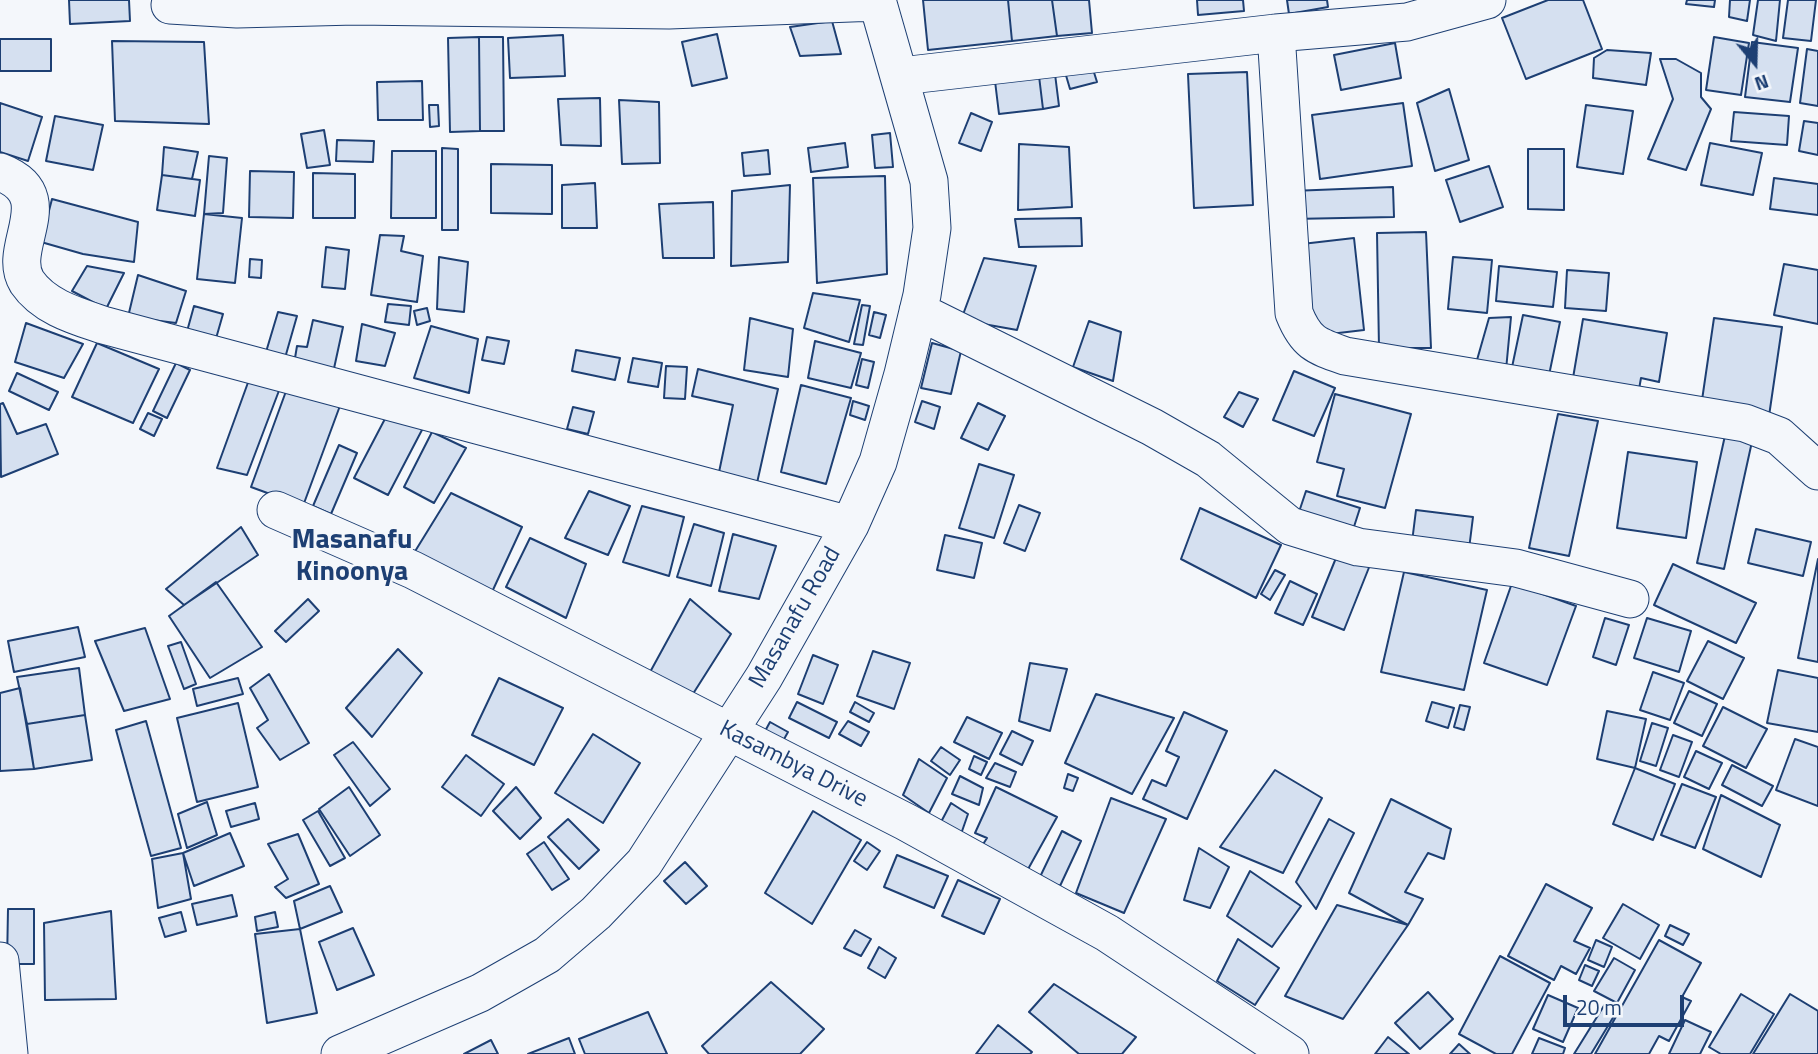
<!DOCTYPE html>
<style>
body{margin:0}
#map{position:relative;width:1818px;height:1054px;overflow:hidden;background:#f4f7fb;font-family:"Titillium Web",sans-serif}
canvas{display:block}
.north{position:absolute;left:1720px;top:28px;width:70px;height:70px;-webkit-text-stroke:5px #f4f7fb;paint-order:stroke;rotate:161deg;font-size:19px;font-weight:700;line-height:28px;text-align:center;color:#1d3f73}
.north::after{content:'';display:block;margin:auto;width:24px;height:32px;background:#1d3f73;clip-path:polygon(50% 0,100% 100%,50% 72%,0 100%)}
.scale{position:absolute;left:1563px;top:995px;width:121px;height:32px;box-sizing:border-box;border:4px solid #1d3f73;border-top:0;padding-left:9px;font-size:21px;line-height:24px;white-space:nowrap;color:#1d3f73;-webkit-text-stroke:5px #f4f7fb;paint-order:stroke}
</style>
<div id="map">
<canvas width="1818" height="1054"></canvas>
<div class="north">N</div>
<div class="scale">20 m</div>
</div>
<script>
const ctx = document.querySelector('canvas').getContext('2d');
ctx.lineJoin = 'round';
function paint(path, color) {
  ctx.fillStyle = color;
  ctx.fill(path, 'evenodd');
}
function stroke(path, color, width, dash) {
  ctx.strokeStyle = color;
  ctx.lineWidth = width;
  ctx.lineCap = dash ? 'butt' : 'round';
  ctx.setLineDash(dash || []);
  ctx.stroke(path);
}
function write(font, color, halo, rows, align = 'center') {
  ctx.font = font + ' "Titillium Web",sans-serif';
  ctx.lineWidth = 5;
  ctx.setLineDash([]);
  ctx.textBaseline = 'middle';
  ctx.strokeStyle = halo;
  ctx.fillStyle = color;
  for (const [text, x, y, turn = 0] of rows) {
    ctx.save();
    ctx.translate(x, y);
    ctx.rotate((+turn || 0) * Math.PI / 180);
    ctx.textAlign = isNaN(turn) ? turn : align;
    if (halo) ctx.strokeText(text, 0, 0);
    ctx.fillText(text, 0, 0);
    ctx.restore();
  }
}
const building = new Path2D(`
 M69 0H129L130 21 70 24Z
 M923 0H1008L1012 41 928 50Z
 M1008 0H1052L1057 36 1012 41Z
 M1052 0H1089L1092 33 1057 36Z
 M1197 0H1243L1244 11 1198 15Z
 M1287 0H1327L1328 7 1289 14Z
 M1548 0H1583L1602 49 1526 79 1502 18Z
 M1687 0H1715L1714 7 1686 4Z
 M1730 0H1750L1747 21 1729 17Z
 M1758 0H1780L1776 41 1753 35Z
 M1788 0H1816L1811 41 1783 38Z
 M832 21 841 54 800 56 790 27Z
 M717 34 727 78 692 86 682 42Z
 M563 35 565 76 510 78 508 38Z
 M479 37 480 131 450 132 448 38Z
 M479 37H503L504 131H480Z
 M1714 37 1749 43 1741 95 1706 90Z
 M0 39H51V71H0Z
 M112 41 204 42 209 124 115 121Z
 M1752 42 1798 48 1790 102 1745 97Z
 M1395 43 1401 78 1341 90 1334 55Z
 M1807 49 1818 51V106L1800 103Z
 M1607 50 1651 53 1646 85 1593 78 1594 58Z
 M1660 59H1676L1701 73V97L1711 109 1686 170 1648 159 1673 99Z
 M1092 66 1097 82 1070 89 1065 72Z
 M1247 72 1253 205 1194 208 1188 74Z
 M1055 74 1059 106 1043 109 1039 76Z
 M1039 76 1043 109 999 114 995 81Z
 M422 81 423 120H378L377 82Z
 M1449 89 1469 160 1435 171 1417 103Z
 M600 98 601 146 561 145 558 99Z
 M619 100 659 102 660 163 622 164Z
 M0 103 42 117 28 161 0 152Z
 M1403 103 1412 166 1320 179 1312 115Z
 M429 105H438L439 126 430 127Z
 M1586 105 1633 111 1623 174 1577 167Z
 M1734 112 1789 116 1787 145 1731 141Z
 M971 113 992 122 981 151 959 143Z
 M55 116 103 125 93 170 46 161Z
 M1804 121 1818 123V155L1799 151Z
 M324 130 330 165 307 168 301 134Z
 M890 133 893 167 875 168 872 135Z
 M337 140 374 141 373 162 336 161Z
 M845 143 848 167 811 172 808 148Z
 M1710 143 1762 153 1753 195 1701 185Z
 M1019 144 1069 147 1072 207 1018 210Z
 M164 147 198 152 192 179 162 175Z
 M442 148 458 149V230H442Z
 M1528 149H1564V210L1528 209Z
 M768 150 770 174 744 176 742 153Z
 M392 151H436V218H391Z
 M209 156 227 158 223 213 204 214Z
 M491 164 552 165V214L491 213Z
 M1489 166 1503 207 1460 222 1446 180Z
 M250 171 294 172 293 218 249 217Z
 M313 173 355 174V218H313Z
 M162 175 200 180 195 216 157 210Z
 M885 176 887 274 817 283 813 178Z
 M1774 178 1818 184V215L1770 209Z
 M595 183 597 228H562V185Z
 M790 185 788 262 731 266 732 191Z
 M1393 187 1394 217 1292 219 1291 191Z
 M52 199 138 222 134 262 83 254 41 242Z
 M713 202 714 258H663L659 204Z
 M204 214 242 218 235 283 197 279Z
 M1081 218 1082 246 1019 247 1015 219Z
 M1426 232 1431 348H1379L1377 233Z
 M380 235 404 236 401 251 423 256 417 302 371 295Z
 M1354 238 1364 330 1313 336 1302 244Z
 M326 247 349 250 345 289 322 287Z
 M439 257 468 262 464 312 437 309Z
 M1453 257 1492 260 1487 313 1448 309Z
 M984 258 1036 266 1017 330 961 320Z
 M250 259 262 260 261 278 249 277Z
 M1784 264 1818 270V324L1774 315Z
 M87 266 124 273 106 309 72 291Z
 M1499 266 1557 272 1553 307 1496 301Z
 M1567 270 1609 273 1606 311 1565 308Z
 M138 275 186 291 176 323 128 317Z
 M813 293 860 300 849 342 804 328Z
 M388 304 411 306 409 325 385 322Z
 M862 305 870 306 863 345 854 344Z
 M194 306 223 314 215 342 186 335Z
 M427 308 430 321 417 325 414 311Z
 M278 312 297 316 285 358 266 352Z
 M874 312 886 315 880 338 869 335Z
 M1523 315 1560 322 1548 380 1511 372Z
 M1511 317 1506 370 1475 367 1489 318Z
 M750 318 793 329 788 377 744 370Z
 M1714 318 1782 327 1769 416 1701 407Z
 M1583 319 1667 333 1659 382 1641 378 1638 395 1573 378Z
 M313 320 343 327 333 373 294 364 297 346 307 347Z
 M1089 321 1121 332 1113 381 1073 367Z
 M26 323 83 344 64 378 15 362Z
 M362 324 395 333 385 366 356 361Z
 M431 326 478 339 469 393 414 378Z
 M487 337 509 341 504 364 482 360Z
 M815 341 861 353 851 388 808 378Z
 M97 343 159 369 133 423 72 397Z
 M932 343 961 351 951 394 921 388Z
 M576 350 620 358 615 380 572 371Z
 M633 358 662 363 658 387 628 382Z
 M862 359 874 362 868 388 856 385Z
 M176 363 190 370 167 418 153 411Z
 M666 366 687 367 685 399 664 398Z
 M698 369 778 389 757 483 718 477 733 405 692 396Z
 M1294 371 1335 388 1314 436 1273 420Z
 M17 373 58 392 49 410 9 391Z
 M250 377 280 388 247 475 217 468Z
 M289 383 341 403 303 506 251 487Z
 M801 385 851 398 826 484 781 472Z
 M1239 392 1258 399 1243 427 1224 417Z
 M1335 394 1411 414 1385 508 1337 496 1344 469 1317 462Z
 M853 401 869 406 865 420 850 415Z
 M922 401 940 407 934 429 915 422Z
 M3 403 17 434 46 424 58 454 1 477 0 404Z
 M978 403 1005 416 988 450 961 438Z
 M573 407 594 412 588 434 567 429Z
 M148 413 162 419 154 436 140 429Z
 M1558 414 1598 421 1569 556 1529 548Z
 M387 415 423 428 388 495 354 478Z
 M1726 431 1753 437 1724 569 1697 563Z
 M432 432 466 448 434 503 404 487Z
 M339 445 357 453 331 514 313 506Z
 M1628 452 1697 462 1686 538 1617 528Z
 M979 464 1014 475 994 538 959 528Z
 M589 491 630 506 608 555 565 538Z
 M1306 491 1360 508 1351 536 1297 518Z
 M451 493 522 527 492 592 414 553Z
 M1019 505 1040 513 1025 551 1004 543Z
 M642 506 684 517 669 576 623 562Z
 M1200 508 1281 545 1256 598 1181 559Z
 M1416 510 1473 517 1469 549 1412 542Z
 M694 524 724 533 711 586 677 577Z
 M241 527 258 555 184 605 166 589Z
 M1756 529 1811 542 1803 576 1748 563Z
 M733 534 776 546 759 599 719 591Z
 M945 535 982 543 974 578 937 570Z
 M530 538 586 564 566 618 506 587Z
 M1338 553 1370 565 1344 630 1312 617Z
 M1818 559V662L1798 658Z
 M1673 564 1756 603 1736 643 1654 605Z
 M1275 570 1285 575 1270 600 1261 594Z
 M1404 572 1487 590 1464 690 1381 672Z
 M1290 581 1317 594 1303 625 1275 613Z
 M216 582 262 647 210 678 169 616Z
 M1512 583 1576 606 1547 685 1484 663Z
 M308 599 319 611 286 642 275 631Z
 M690 599 731 634 691 697 649 674Z
 M1605 618 1629 625 1616 665 1593 657Z
 M1647 618 1691 631 1679 672 1634 658Z
 M78 627 85 657 14 672 8 641Z
 M145 628 170 699 124 711 95 641Z
 M1708 641 1744 658 1723 699 1687 681Z
 M181 642 196 684 184 689 168 646Z
 M398 649 422 673 372 737 346 708Z
 M873 651 910 663 894 709 857 696Z
 M813 655 838 665 823 704 798 694Z
 M1030 663 1067 669 1050 731 1019 721Z
 M79 668 85 715 27 724 17 677Z
 M1778 670 1818 678V732L1767 723Z
 M1653 672 1684 683 1670 720 1640 710Z
 M269 674 309 743 280 760 257 728 268 720 250 688Z
 M238 678 243 694 197 706 193 689Z
 M499 678 563 708 534 765 472 735Z
 M20 688 34 769 0 771V693Z
 M1689 691 1717 704 1702 736 1674 723Z
 M1096 694 1174 718 1132 794 1065 763Z
 M797 702 837 722 829 738 789 718Z
 M855 702 874 713 869 722 850 712Z
 M1432 702 1454 708 1448 728 1426 721Z
 M238 703 258 787 197 802 177 718Z
 M1460 705 1470 707 1464 730 1454 727Z
 M1723 707 1767 729 1746 768 1703 746Z
 M1607 711 1646 719 1635 768 1597 759Z
 M1184 712 1227 731 1187 819 1143 799 1152 780 1166 786 1179 757 1166 751Z
 M85 715 92 760 34 769 27 724Z
 M967 717 1002 733 989 759 954 742Z
 M146 721 181 848 151 856 116 730Z
 M848 721 869 732 861 746 839 734Z
 M770 722 788 732 783 741 764 733Z
 M1652 723 1668 728 1656 766 1640 761Z
 M1012 731 1033 741 1022 765 1000 754Z
 M593 734 640 763 603 823 555 793Z
 M1673 735 1692 742 1679 777 1660 770Z
 M1795 739 1818 747V806L1776 790Z
 M353 742 390 789 370 806 334 755Z
 M941 747 960 760 950 775 931 761Z
 M1696 751 1722 763 1709 789 1684 777Z
 M466 755 504 784 481 816 442 787Z
 M974 756 987 762 981 775 969 769Z
 M919 759 947 778 929 813 903 795Z
 M995 763 1016 772 1010 787 986 778Z
 M1732 765 1773 786 1762 806 1722 785Z
 M1635 768 1675 784 1653 840 1613 824Z
 M1275 770 1322 798 1283 873 1220 847Z
 M1068 774 1078 778 1073 791 1064 788Z
 M960 776 983 788 979 805 952 794Z
 M1682 784 1716 797 1695 848 1661 835Z
 M349 787 380 835 350 856 319 809Z
 M516 787 541 818 520 839 493 811Z
 M996 787 1057 817 1027 871 980 849 987 838 975 833Z
 M1721 795 1780 825 1761 877 1703 849Z
 M1111 798 1166 819 1124 913 1076 893Z
 M1391 799 1451 829 1444 859 1428 853 1405 892 1423 899 1408 925 1349 893Z
 M207 802 217 835 187 848 178 814Z
 M255 803 259 819 231 827 226 811Z
 M951 803 968 814 960 837 941 822Z
 M318 811 345 858 330 866 303 820Z
 M813 811 861 840 812 924 765 893Z
 M568 819 599 850 579 869 548 837Z
 M1329 819 1354 833 1316 909 1296 882Z
 M1062 831 1081 841 1060 886 1039 879Z
 M230 833 244 866 194 886 183 853Z
 M298 834 319 884 286 898 275 887 288 879 268 844Z
 M544 842 569 879 552 890 527 854Z
 M867 842 880 851 867 870 854 861Z
 M1199 848 1229 867 1210 908 1184 900Z
 M183 853 191 899 158 908 152 859Z
 M897 855 948 876 934 908 884 887Z
 M685 862 707 886 686 904 664 881Z
 M1250 871 1301 906 1272 947 1227 916Z
 M958 880 1000 899 984 934 942 916Z
 M1546 884 1592 908 1574 941 1590 948 1576 974 1561 966 1554 980 1508 956Z
 M330 886 342 912 300 929 294 901Z
 M232 895 237 916 197 925 192 904Z
 M1623 904 1659 925 1640 959 1603 938Z
 M1337 905 1408 925 1343 1019 1285 996Z
 M8 909H34V964H7Z
 M111 911 116 999 45 1000 44 923Z
 M181 912 186 931 165 937 159 918Z
 M275 912 278 927 257 931 255 917Z
 M1670 925 1689 934 1683 945 1665 936Z
 M353 928 374 975 337 990 319 942Z
 M300 929 317 1013 267 1023 255 934Z
 M855 930 871 939 861 956 844 948Z
 M1238 939 1279 968 1255 1005 1217 981Z
 M1596 940 1612 947 1604 967 1588 960Z
 M1659 940 1701 963 1682 997 1691 1001 1669 1041 1659 1036 1649 1054H1595Z
 M879 947 896 958 885 978 868 968Z
 M1500 956 1550 983 1512 1054H1496L1459 1034Z
 M1614 958 1635 970 1617 1003 1594 991Z
 M1585 965 1599 971 1592 986 1579 980Z
 M771 982 824 1029 800 1054H709L702 1046Z
 M1054 984 1136 1037 1122 1054H1079L1029 1012Z
 M1428 992 1453 1019 1420 1049 1395 1023Z
 M1741 994 1774 1014 1750 1054H1721L1709 1047Z
 M1790 994 1818 1011V1054H1753Z
 M1548 995 1578 1008 1563 1042 1533 1029Z
 M1605 1004 1617 1011 1591 1054H1574Z
 M648 1012 667 1054H585L579 1039Z
 M1685 1020 1711 1032 1700 1054H1669Z
 M998 1025 1032 1052 1030 1054H976Z
 M1388 1037 1409 1054H1375Z
 M569 1038 575 1054H528Z
 M1539 1038 1565 1048 1563 1054H1532Z
 M491 1040 498 1054H464Z
 M1459 1044 1470 1054H1450Z`);
paint(building, '#d5e0f0');
stroke(building, '#1d3f73', 2);
const street = new Path2D(`
 M170 5 237 9 355 6 669 10 877 2
 M1276 33 1294 313C1306 343 1316 346 1345 356L1745 423 1779 436 1818 471
 M901 76 1276 33 1407 22 1487 0
 M0 172C63 196 5 247 27 282 44 307 76 316 103 325L850 525
 M918 311 1152 427 1208 459 1290 526 1358 547 1516 568 1630 599
 M276 510 413 570 906 822 1107 933 1290 1054
 M0 961 9 1054
 M340 1054 480 993 547 955 596 913 644 863 764 677 850 525 878 462 903 374 922 295 932 228 929 181 877 0`);
stroke(street, '#1d3f73', 39);
stroke(street, '#f4f7fb', 37);
write('24px', '#1d3f73', '#f4f7fb', [
 ["Masanafu Road",796,618,-60],
 ["Kasambya Drive",793,765,27]
]);
write('bold 28px', '#1d3f73', '#f4f7fb', [
 ["Masanafu",352,541],
 ["Kinoonya",352,573]
]);
</script>
